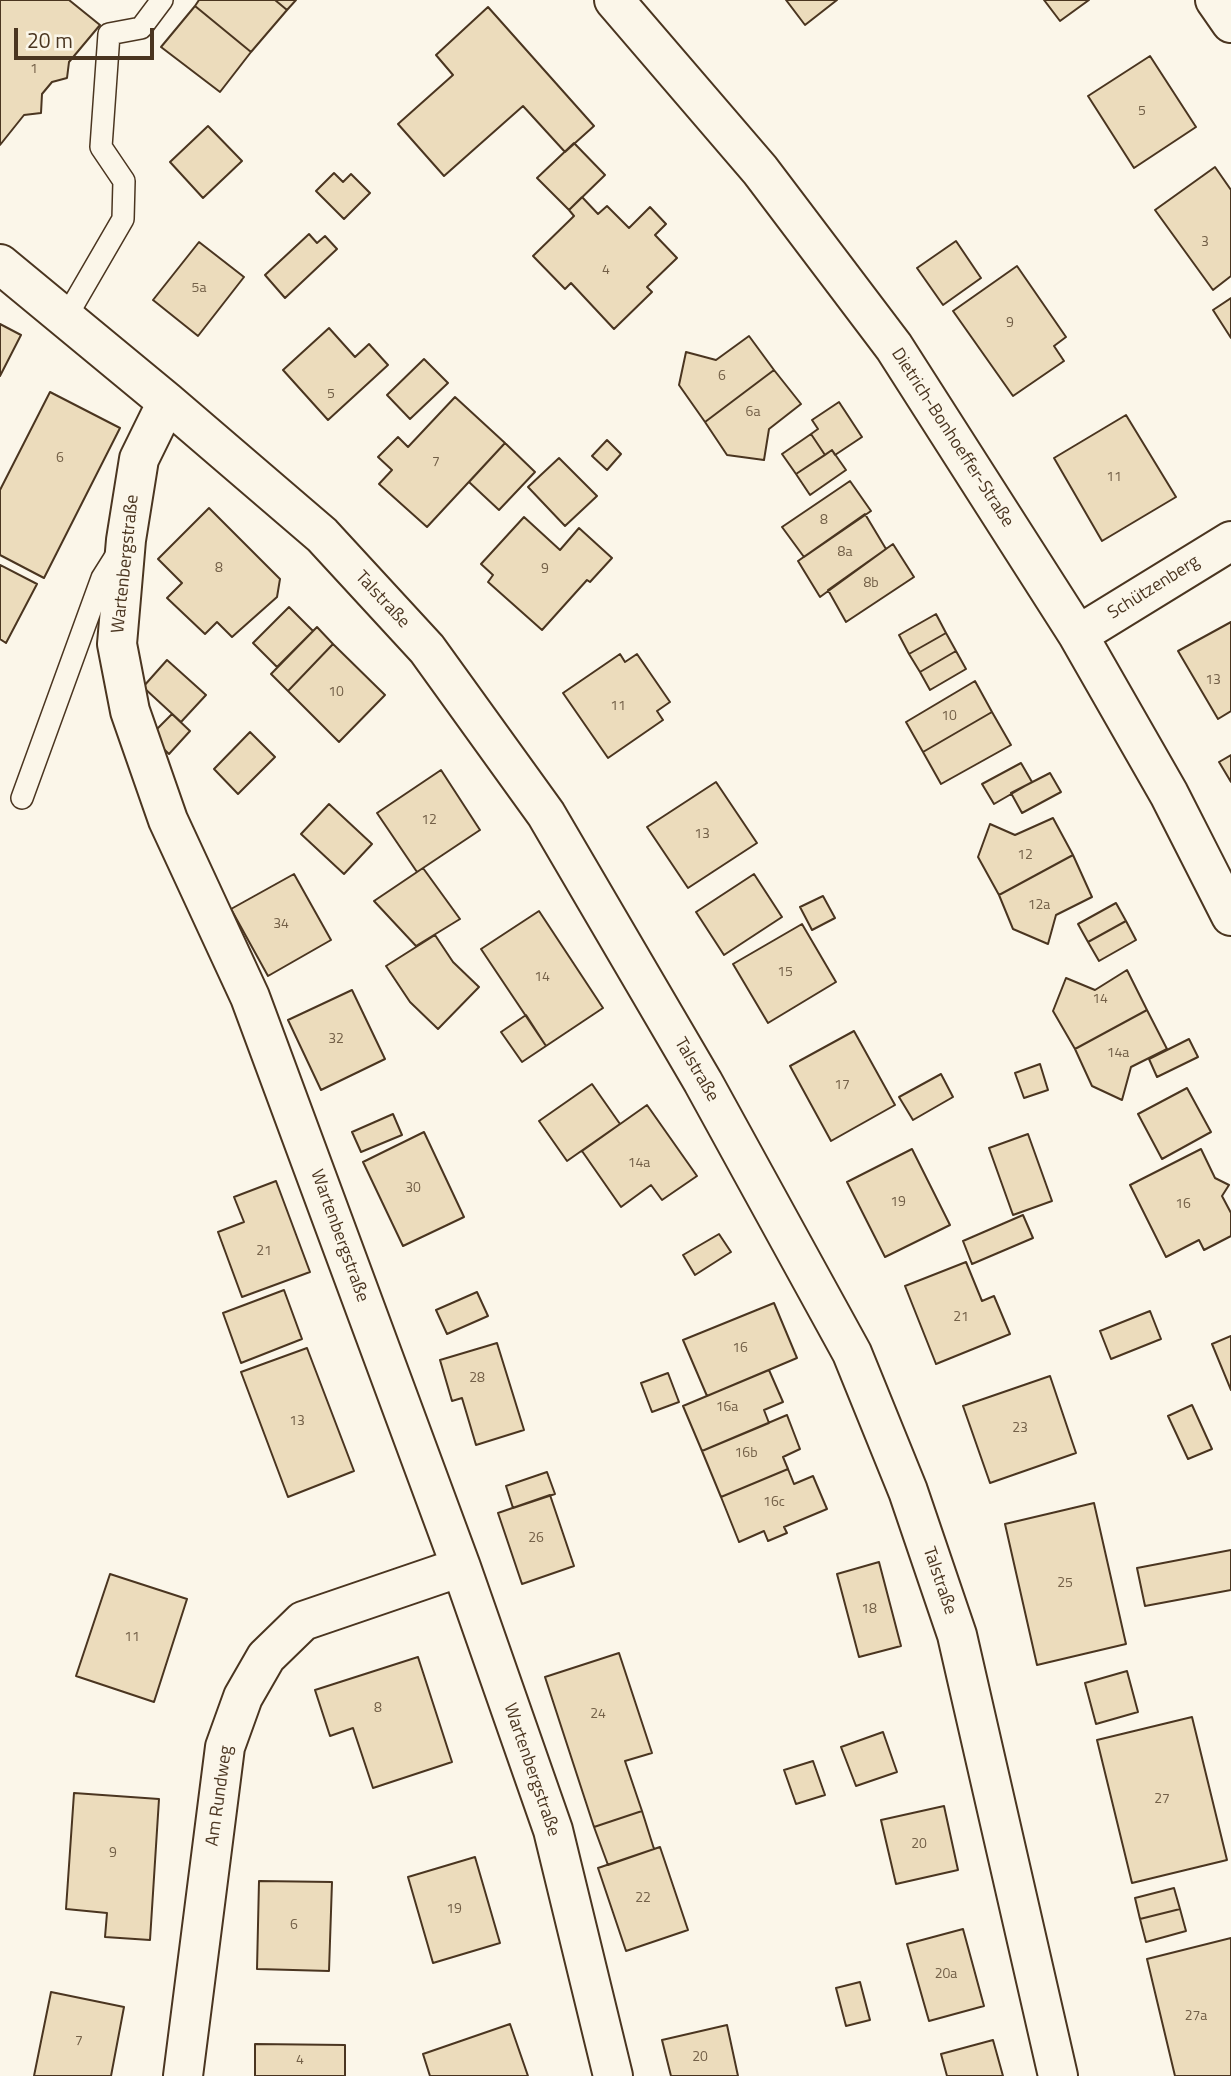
<!DOCTYPE html>
<meta charset="utf-8">
<style>
body{margin:0}
#map{position:relative;width:1231px;height:2076px;overflow:hidden;background:#fbf6e9;font-family:"Titillium Web",sans-serif}
canvas{display:block}
.scale{position:absolute;left:14px;top:28px;width:140px;height:32px;box-sizing:border-box;border:4px solid #4a3520;border-top:0;padding-left:9px;font-size:21px;line-height:24px;white-space:nowrap;color:#4a3520;-webkit-text-stroke:5px #fbf6e9;paint-order:stroke}
</style>
<div id="map">
<canvas width="1231" height="2076"></canvas>
<div class="scale">20 m</div>
</div>
<script>
const ctx = document.querySelector('canvas').getContext('2d');
ctx.lineJoin = 'round';
function paint(path, color) {
  ctx.fillStyle = color;
  ctx.fill(path, 'evenodd');
}
function stroke(path, color, width, dash) {
  ctx.strokeStyle = color;
  ctx.lineWidth = width;
  ctx.lineCap = dash ? 'butt' : 'round';
  ctx.setLineDash(dash || []);
  ctx.stroke(path);
}
function write(font, color, halo, rows, align = 'center') {
  ctx.font = font + ' "Titillium Web",sans-serif';
  ctx.lineWidth = 5;
  ctx.setLineDash([]);
  ctx.textBaseline = 'middle';
  ctx.strokeStyle = halo;
  ctx.fillStyle = color;
  for (const [text, x, y, turn = 0] of rows) {
    ctx.save();
    ctx.translate(x, y);
    ctx.rotate((+turn || 0) * Math.PI / 180);
    ctx.textAlign = isNaN(turn) ? turn : align;
    if (halo) ctx.strokeText(text, 0, 0);
    ctx.fillText(text, 0, 0);
    ctx.restore();
  }
}
const building = new Path2D(`
 M0 0H69L100 25 69 62 67 78 52 82 42 94 41 113 24 115 0 145Z
 M199 0H275L287 10 251 52 195 6Z
 M275 0H296L287 10Z
 M786 0H837L805 25Z
 M1044 0H1089L1060 21Z
 M195 6 251 52 220 92 161 47Z
 M488 7 594 126 565 152 523 106 444 176 398 124 453 75 436 55Z
 M1150 56 1196 127 1134 168 1088 96Z
 M208 126 242 161 203 198 170 162Z
 M574 143 605 175 569 210 537 178Z
 M1215 167 1231 190V276L1213 290 1155 210Z
 M334 173 343 182 351 174 370 193 344 219 316 191Z
 M582 197 598 214 607 206 629 228 650 207 666 224 655 235 677 258 647 287 652 292 614 329 571 283 565 289 533 256 574 216 569 210Z
 M309 234 317 243 325 236 337 249 285 298 265 275Z
 M956 241 981 278 943 305 917 268Z
 M199 242 244 277 198 336 153 300Z
 M1017 266 1066 337 1054 346 1064 361 1013 396 953 311Z
 M1231 298V338L1213 310Z
 M0 324 21 335 0 376Z
 M329 328 355 357 369 344 388 365 328 420 283 370Z
 M749 336 774 370 705 422 679 385 686 352 716 360Z
 M424 359 448 383 410 419 387 395Z
 M774 370 801 404 769 429 764 460 727 455 705 422Z
 M50 392 120 428 44 578 0 555V490Z
 M455 397 505 443 427 527 379 484 392 470 378 457 398 437 408 447Z
 M839 402 862 437 835 455 832 450 825 455 811 434 818 429 812 420Z
 M1126 415 1176 497 1102 541 1054 458Z
 M811 434 825 455 796 474 782 454Z
 M607 440 621 454 607 470 592 456Z
 M505 443 535 472 499 510 469 482Z
 M832 450 846 470 810 495 796 474Z
 M559 458 597 496 565 526 528 487Z
 M850 481 871 511 804 557 782 527Z
 M209 508 280 579 277 597 232 637 217 622 205 634 167 598 182 583 158 559Z
 M865 514 886 549 820 597 798 561Z
 M524 517 560 550 579 528 612 558 590 582 587 580 542 630 488 582 493 575 481 564Z
 M893 544 914 577 846 622 828 590Z
 M0 565 37 584 6 643 0 639Z
 M289 607 313 631 277 667 253 643Z
 M936 614 946 633 909 654 899 635Z
 M1231 622V711L1218 719 1178 651Z
 M317 627 333 644 288 691 271 674Z
 M946 633 956 651 920 672 909 654Z
 M333 644 385 695 339 742 288 691Z
 M956 651 966 669 930 690 920 672Z
 M620 654 625 662 637 654 670 702 657 711 663 720 608 758 563 693Z
 M167 660 206 695 181 722 143 687Z
 M975 681 992 712 923 752 906 722Z
 M992 712 1011 745 941 784 923 752Z
 M172 714 190 731 169 754 150 736Z
 M250 732 275 757 238 794 214 769Z
 M1231 755V782L1219 762Z
 M1021 763 1032 782 994 804 982 784Z
 M441 770 480 830 417 872 377 813Z
 M1050 773 1061 792 1022 813 1011 793Z
 M716 782 757 843 688 888 647 827Z
 M329 804 372 844 344 874 301 834Z
 M1053 818 1073 855 999 895 978 857 990 824 1015 835Z
 M1073 855 1092 897 1056 915 1048 944 1013 929 999 895Z
 M423 868 460 919 416 946 374 901Z
 M294 874 331 940 268 976 231 909Z
 M754 874 782 917 724 955 696 912Z
 M823 896 835 918 812 930 800 907Z
 M1116 903 1126 921 1088 942 1078 924Z
 M539 911 603 1008 546 1046 481 949Z
 M1126 921 1136 940 1099 961 1088 942Z
 M802 924 836 982 768 1023 733 964Z
 M435 935 453 962 479 987 438 1029 410 1002 386 966Z
 M1127 970 1147 1010 1075 1049 1053 1011 1066 978 1095 990Z
 M352 990 385 1059 321 1090 288 1020Z
 M1147 1010 1167 1049 1131 1067 1122 1100 1092 1086 1075 1049Z
 M526 1015 546 1046 522 1062 501 1032Z
 M854 1031 895 1105 831 1141 790 1066Z
 M1189 1039 1198 1057 1157 1077 1149 1059Z
 M1040 1064 1048 1090 1024 1098 1015 1073Z
 M941 1074 953 1097 913 1120 899 1097Z
 M592 1084 620 1124 567 1161 539 1121Z
 M1187 1088 1211 1132 1162 1159 1138 1114Z
 M647 1105 697 1176 662 1200 651 1185 621 1207 582 1151Z
 M393 1114 402 1135 361 1152 352 1132Z
 M424 1132 464 1217 403 1246 363 1162Z
 M1028 1134 1052 1201 1013 1215 989 1148Z
 M912 1149 950 1225 885 1257 847 1182Z
 M1201 1149 1215 1178 1229 1185 1222 1196 1231 1213V1236L1204 1250 1199 1240 1166 1257 1130 1185Z
 M276 1181 310 1272 242 1297 218 1232 244 1222 234 1197Z
 M1023 1215 1033 1238 972 1264 963 1241Z
 M719 1234 731 1252 695 1275 683 1255Z
 M966 1262 982 1301 994 1296 1010 1334 936 1364 905 1286Z
 M284 1290 302 1339 241 1363 223 1313Z
 M477 1292 488 1316 447 1334 436 1310Z
 M774 1303 797 1358 707 1396 683 1340Z
 M1150 1311 1161 1339 1111 1359 1100 1331Z
 M1231 1336V1390L1212 1344Z
 M497 1343 524 1430 476 1445 462 1398 452 1401 440 1360Z
 M307 1348 354 1471 288 1497 241 1372Z
 M769 1370 783 1402 764 1410 769 1423 702 1451 683 1406Z
 M668 1373 679 1402 652 1412 641 1383Z
 M1050 1376 1076 1453 990 1483 963 1406Z
 M1192 1405 1212 1449 1188 1459 1168 1416Z
 M787 1415 800 1449 783 1457 788 1469 721 1497 702 1451Z
 M788 1469 794 1484 813 1476 827 1509 784 1527 787 1533 768 1541 764 1531 739 1542 721 1497Z
 M547 1472 555 1494 513 1508 506 1486Z
 M550 1495 574 1566 522 1584 498 1513Z
 M1094 1503 1126 1644 1037 1665 1005 1524Z
 M1231 1550V1590L1145 1606 1137 1568Z
 M879 1562 901 1646 859 1657 837 1574Z
 M110 1574 187 1599 154 1702 76 1676Z
 M619 1653 652 1753 625 1761 642 1811 594 1827 545 1677Z
 M418 1657 452 1762 373 1788 353 1728 330 1736 315 1690Z
 M1127 1671 1138 1712 1096 1724 1085 1683Z
 M1192 1717 1227 1860 1132 1883 1097 1740Z
 M883 1732 897 1772 856 1786 841 1747Z
 M813 1761 825 1795 796 1804 784 1770Z
 M74 1793 159 1799 150 1940 105 1937 107 1913 66 1909Z
 M944 1806 958 1870 896 1884 881 1820Z
 M642 1811 654 1849 608 1865 594 1827Z
 M660 1847 688 1930 626 1951 598 1868Z
 M475 1857 500 1943 433 1963 408 1877Z
 M259 1881 332 1882 329 1971 257 1969Z
 M1174 1888 1180 1909 1140 1919 1135 1898Z
 M1180 1909 1186 1931 1146 1942 1140 1919Z
 M963 1929 984 2006 929 2021 907 1944Z
 M1231 1938V2076H1175L1147 1959Z
 M860 1982 870 2020 846 2026 836 1988Z
 M51 1992 124 2007 111 2076H34Z
 M510 2024 528 2076H430L423 2054Z
 M727 2025 738 2076H671L662 2040Z
 M993 2040 1003 2076H947L941 2054Z
 M255 2044 345 2045V2076H255Z`);
paint(building, '#ecdcbc');
stroke(building, '#4a3520', 2);
const lane = new Path2D(`
 M65 319 123 219 124 181 101 147 109 34 141 28 162 0
 M22 798 102 578 119 551`);
const street = new Path2D(`
 M614 0 760 170 894 347 1078 635 1169 794 1231 916
 M1215 0 1231 23
 M0 264 167 402 322 535 427 649 546 814 703 1082 852 1353 908 1491 957 1635 1058 2076
 M167 402 139 459 126 540 117 644 130 711 168 820 250 997 461 1567 553 1830 613 2076
 M1078 635 1231 541
 M183 2076 225 1747 243 1697 266 1657 303 1621 461 1567`);
stroke(lane, '#4a3520', 24);
stroke(street, '#4a3520', 42);
stroke(lane, '#fbf6e9', 21);
stroke(street, '#fbf6e9', 38);
write('14px', '#725f47', null, [
 ["1",34,70],
 ["5",1142,112],
 ["3",1205,243],
 ["4",606,271],
 ["5a",199,289],
 ["9",1010,324],
 ["6",722,377],
 ["5",331,395],
 ["6a",753,413],
 ["6",60,459],
 ["7",436,463],
 ["11",1114,478],
 ["8",824,521],
 ["8a",845,553],
 ["8",219,569],
 ["9",545,570],
 ["8b",871,584],
 ["13",1213,681],
 ["10",336,693],
 ["11",618,707],
 ["10",949,717],
 ["12",429,821],
 ["13",702,835],
 ["12",1025,856],
 ["12a",1039,906],
 ["34",281,925],
 ["15",785,973],
 ["14",542,978],
 ["14",1100,1000],
 ["32",336,1040],
 ["14a",1118,1054],
 ["17",842,1086],
 ["14a",639,1164],
 ["30",413,1189],
 ["19",898,1203],
 ["16",1183,1205],
 ["21",264,1252],
 ["21",961,1318],
 ["16",740,1349],
 ["28",477,1379],
 ["16a",727,1408],
 ["13",297,1422],
 ["23",1020,1429],
 ["16b",746,1454],
 ["16c",774,1503],
 ["26",536,1539],
 ["25",1065,1584],
 ["18",869,1610],
 ["11",132,1638],
 ["8",378,1709],
 ["24",598,1715],
 ["27",1162,1800],
 ["20",919,1845],
 ["9",113,1854],
 ["22",643,1899],
 ["19",454,1910],
 ["6",294,1926],
 ["20a",946,1975],
 ["27a",1196,2017],
 ["7",79,2042],
 ["20",700,2058],
 ["4",300,2061]
]);
write('18px', '#4a3520', '#fbf6e9', [
 ["Dietrich-Bonhoeffer-Straße",952,438,57],
 ["Wartenbergstraße",126,564,-84],
 ["Schützenberg",1154,588,-32],
 ["Talstraße",382,600,47],
 ["Talstraße",696,1070,60],
 ["Wartenbergstraße",339,1236,70],
 ["Talstraße",939,1581,71],
 ["Wartenbergstraße",531,1770,71],
 ["Am Rundweg",220,1796,-82]
]);
</script>
